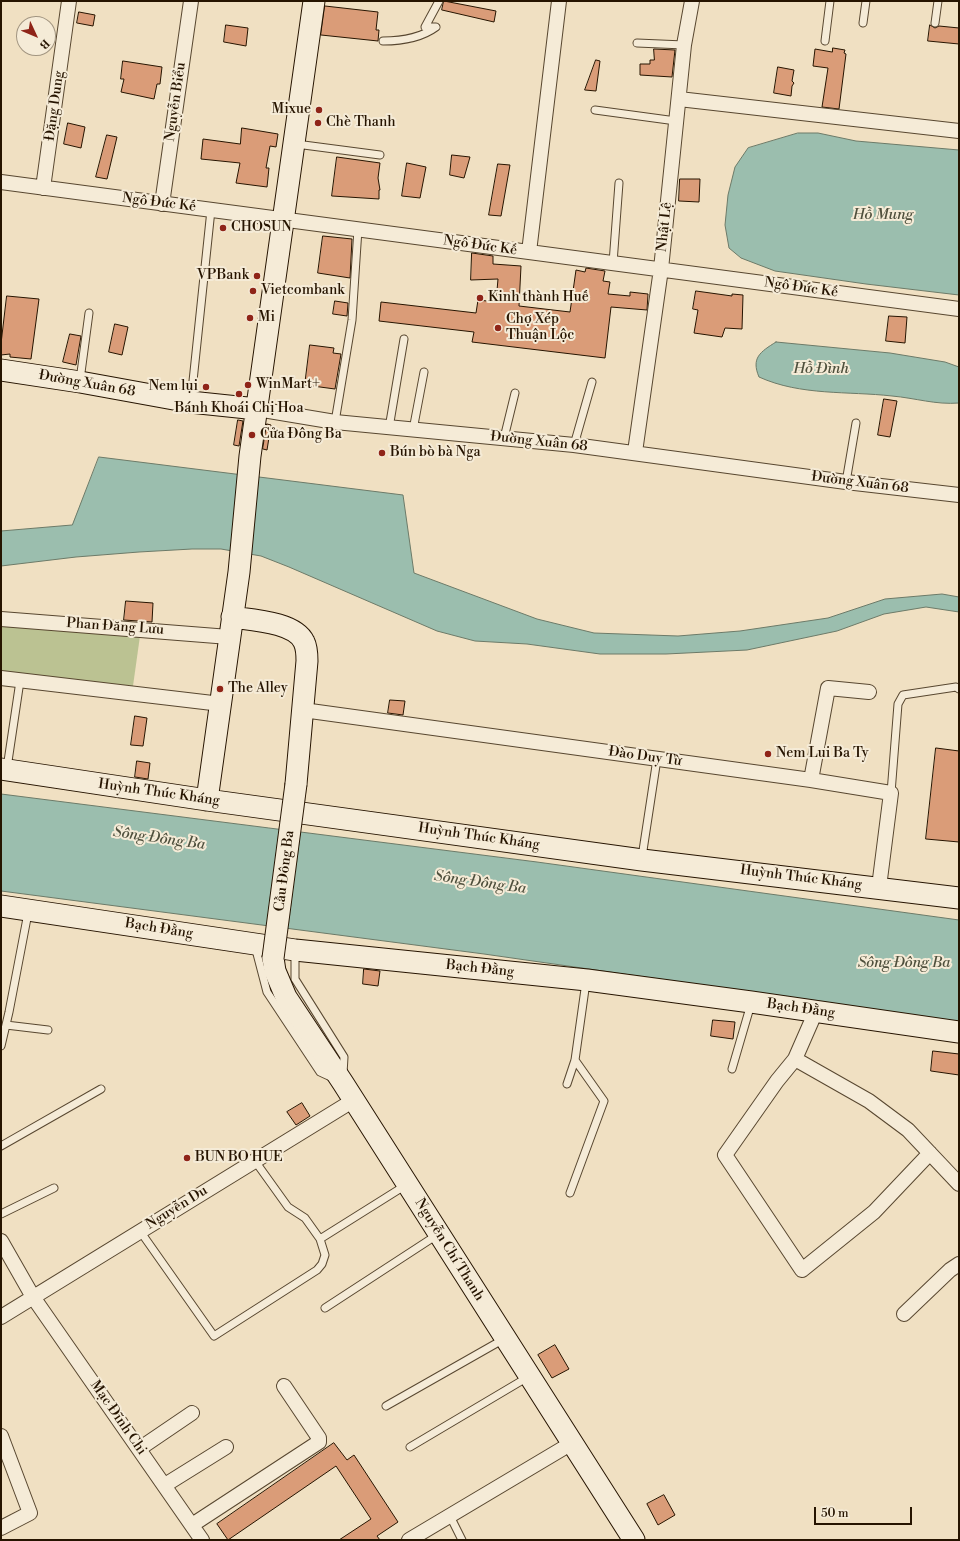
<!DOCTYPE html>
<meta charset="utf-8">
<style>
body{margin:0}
#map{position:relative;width:960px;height:1541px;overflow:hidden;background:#f0e0c2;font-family:"Libre Bodoni",serif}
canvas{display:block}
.frame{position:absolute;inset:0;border:2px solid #261400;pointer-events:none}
.north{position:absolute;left:16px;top:16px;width:40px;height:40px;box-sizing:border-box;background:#f5ebd7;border:1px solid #a29581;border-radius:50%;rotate:134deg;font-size:11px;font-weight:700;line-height:16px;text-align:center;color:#261400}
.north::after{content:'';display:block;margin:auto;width:14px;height:18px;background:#8f2418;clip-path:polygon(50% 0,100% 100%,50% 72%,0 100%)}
.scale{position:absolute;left:814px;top:1507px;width:98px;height:18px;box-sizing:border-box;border:2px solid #261400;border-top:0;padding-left:5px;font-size:12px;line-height:14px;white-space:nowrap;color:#261400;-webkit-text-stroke:3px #f5ebd7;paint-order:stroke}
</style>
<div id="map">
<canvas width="960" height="1541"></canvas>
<div class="frame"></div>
<div class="north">B</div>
<div class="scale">50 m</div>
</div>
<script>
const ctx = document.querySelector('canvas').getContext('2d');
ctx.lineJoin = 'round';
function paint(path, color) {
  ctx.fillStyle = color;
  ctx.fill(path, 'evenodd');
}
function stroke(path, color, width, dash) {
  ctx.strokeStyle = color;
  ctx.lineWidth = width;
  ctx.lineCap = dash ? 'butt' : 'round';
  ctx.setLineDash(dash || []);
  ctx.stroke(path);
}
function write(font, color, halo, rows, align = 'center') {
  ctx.font = font + ' "Libre Bodoni",serif';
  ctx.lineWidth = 4;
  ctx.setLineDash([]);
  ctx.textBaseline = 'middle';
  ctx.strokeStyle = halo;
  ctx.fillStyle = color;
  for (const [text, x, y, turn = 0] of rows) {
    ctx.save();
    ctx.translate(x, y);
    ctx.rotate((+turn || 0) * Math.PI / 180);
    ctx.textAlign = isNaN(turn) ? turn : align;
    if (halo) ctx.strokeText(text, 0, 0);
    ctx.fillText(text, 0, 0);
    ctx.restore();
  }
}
paint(new Path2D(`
 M1 626 140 636 133 686 1 672Z`), '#bbc292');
const water = new Path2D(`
 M798 133H818L856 141 959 150V295L866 284 775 271 741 258 729 248 725 225 728 195 735 167 748 148Z
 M776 342 890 353 945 362 959 367V403C936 405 915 398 892 396 848 391 801 396 759 377 751 358 760 352 776 342Z
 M99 457 403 495 414 573 537 619 594 633 678 636 740 631 828 618 885 599 942 594 959 597V612L926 607 884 614 837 631 747 650 666 654H600L527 644 475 641 437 631 289 567 261 556 221 549H192L139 552 76 557 1 566V531L72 525Z
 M1 794 537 862 959 920V1022L484 954 1 891Z`);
paint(water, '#9bbeae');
stroke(water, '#6c7a68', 1);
const building = new Path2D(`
 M444 1 496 11 494 22 442 10Z
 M325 6 378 12 376 30H379L378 41 321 35Z
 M79 12 95 15 93 26 77 23Z
 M226 25 248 28 246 46 224 42Z
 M930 25 935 28 939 26 959 28V44L928 41Z
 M833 48 845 50 844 53 846 54 839 109 822 107 828 68 813 66 815 49 832 52Z
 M654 49 675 50 672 77 640 75V64H650V60H654Z
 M596 60 600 61 596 91 585 90Z
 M123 61 162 67 160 84H157L154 99 121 92 124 79H121Z
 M778 67 794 70 792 81 794 83 792 86 791 96 774 93Z
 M68 123 85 127 81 148 64 144Z
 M242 128 278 134 276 147 270 146 266 168H269L267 187 236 183 240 163 201 159 203 139 240 144Z
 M107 135 117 137 107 179 96 177Z
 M452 155 470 157 464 178 450 175Z
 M337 157 380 163 378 178 380 190H379V199L332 196Z
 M407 163 426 167 420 198 402 196Z
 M498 164 510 165 501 216 489 215Z
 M680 179H700L699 202 679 201Z
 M323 236 352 239 350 278 318 273Z
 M472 253 493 256V264L521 266 519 306 570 312 576 270 585 272 586 268 605 271 603 281 610 282 608 294 630 296V292L648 294 647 310 611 307 605 358 472 342 474 332 379 321 381 302 476 313 478 300 496 302 498 279 471 280Z
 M696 291 732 296V294L743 295 742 329 725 328 722 337 694 333 698 310 693 309Z
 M7 296 39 299 31 359 10 357V354L1 355V344Z
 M335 301 348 303 347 316 333 314Z
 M889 316 907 317 905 343 886 341Z
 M115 324 128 327 122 355 109 352Z
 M70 334 81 336 76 365 63 362Z
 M310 345 334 348 333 353 341 354 335 389 305 385Z
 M884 399 897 401 890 437 878 435Z
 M238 420 243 421 239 446 234 445Z
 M267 424 271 425 267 450 263 449Z
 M126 601 153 603 152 622 124 620Z
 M390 700 405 701 403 715 388 713Z
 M135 716 147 718 143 746 131 745Z
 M936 748 959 751V842L926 839Z
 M137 761 150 763 148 779 135 777Z
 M364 969 380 971 378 986 363 984Z
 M713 1020 735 1022 733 1039 711 1036Z
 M933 1051 959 1054V1075L931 1071Z
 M302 1103 310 1116 296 1125 287 1112Z
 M555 1345 569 1369 552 1378 538 1355Z
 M334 1443 347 1460 354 1455 398 1522 377 1536 380 1540H339L371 1519 336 1466 228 1540 217 1524Z
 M664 1495 675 1515 658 1525 647 1504Z`);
paint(building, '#da9c78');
stroke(building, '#261400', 1);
const lane = new Path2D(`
 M863 23 866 1
 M935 23 938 1
 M383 41C402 41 421 38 436 27H425L439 1
 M825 41 830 1
 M637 43 684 45
 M595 110 676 121
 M296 144 380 155
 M613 263 619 183
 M80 380 89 313
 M191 400 211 210
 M335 422 352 320 358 229
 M389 428 404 339
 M413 430 424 372
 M504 438 515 393
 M574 445 592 382
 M846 482 856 423
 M7 768 20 681
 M891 793 898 704 903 695 956 687 959 689
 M642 857 657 759
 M255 946 267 992 320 1072 333 1078
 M295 952V979L344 1057 343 1074
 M6 1025 48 1030
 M1 1046 9 1012 28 913
 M732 1069 751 1004
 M567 1084 575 1060 586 982
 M1 1146 101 1089
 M570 1193 604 1101 575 1060
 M1 1214 54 1188
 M140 1231 214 1336 317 1270 322 1264 325 1255 320 1239 305 1218 288 1207 255 1161
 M320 1239 406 1185
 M325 1308 437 1235
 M386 1406 504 1339
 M410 1447 528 1377
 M450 1516 462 1540`);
const street = new Path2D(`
 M679 99 959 131
 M1 182 959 309
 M43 188 69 1
 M162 204 191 1
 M529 252 559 1
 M257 409 335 422 574 445 846 482 959 495
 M635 452 661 269 684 45 692 1
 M1 619 229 637
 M1 678 221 704
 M303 710 811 780 891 793 879 887
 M811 780 828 688 869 692
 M816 1011 795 1059 777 1081 725 1155 802 1270 874 1212 930 1153
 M795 1059 869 1101 908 1130 959 1184
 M1 1241 33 1297 202 1540
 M904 1314 950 1270 959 1264
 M1 1317 354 1100
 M1 1436 30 1513 1 1528
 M139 1449 192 1413
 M165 1485 226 1447
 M192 1525 319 1442V1438L284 1386
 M409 1540 572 1443`);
const secondary = new Path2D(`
 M1 370 80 382 190 402 257 409
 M232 617C252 620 295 622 304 642 307 648 307 655 307 661L296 784
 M1 769 207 800 642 860 959 898
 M207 800 239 572 250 456 314 1
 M1 906 295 950 587 980 751 1002 959 1032
 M273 958 275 971 286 997 343 1083 634 1540`);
stroke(lane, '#584730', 9);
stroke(street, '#584730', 16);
stroke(secondary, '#261400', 23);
stroke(lane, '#f5ebd7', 7);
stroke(street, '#f5ebd7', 14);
stroke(secondary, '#f5ebd7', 21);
const secondaryBridge = new Path2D(`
 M273 958 296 784`);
stroke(secondaryBridge, '#261400', 23, []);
stroke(secondaryBridge, '#f5ebd7', 21);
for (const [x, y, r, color] of [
 [319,110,4,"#8f2418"],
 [318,123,4,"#8f2418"],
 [223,228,4,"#8f2418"],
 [257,276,4,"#8f2418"],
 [253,291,4,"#8f2418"],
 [480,298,4,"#8f2418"],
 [250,318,4,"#8f2418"],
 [498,328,4,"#8f2418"],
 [248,385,4,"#8f2418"],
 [206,387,4,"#8f2418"],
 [239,394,4,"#8f2418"],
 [252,435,4,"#8f2418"],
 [382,453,4,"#8f2418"],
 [220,689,4,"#8f2418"],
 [768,754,4,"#8f2418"],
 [187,1158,4,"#8f2418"]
]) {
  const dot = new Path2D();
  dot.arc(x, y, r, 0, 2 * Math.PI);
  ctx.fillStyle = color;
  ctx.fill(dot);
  stroke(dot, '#f5ebd7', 1.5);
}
write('14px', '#261400', '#f5ebd7', [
 ["Nguyễn Biểu",176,102,-82],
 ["Đặng Dung",55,106,-82],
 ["Ngô Đức Kế",159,203,7],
 ["Nhật Lệ",665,227,-84],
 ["Ngô Đức Kế",480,246,8],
 ["Ngô Đức Kế",801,288,8],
 ["Đường Xuân 68",87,384,10],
 ["Đường Xuân 68",539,442,6],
 ["Đường Xuân 68",860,483,7],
 ["Phan Đăng Lưu",115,627,4],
 ["Đào Duy Từ",645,757,8],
 ["Huỳnh Thúc Kháng",159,793,8],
 ["Huỳnh Thúc Kháng",479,837,8],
 ["Cầu Đông Ba",285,871,-83],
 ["Huỳnh Thúc Kháng",801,878,7],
 ["Bạch Đằng",159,929,9],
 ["Bạch Đằng",480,969,6],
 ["Bạch Đằng",801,1009,8],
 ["Nguyễn Du",177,1208,-32],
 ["Nguyễn Chí Thanh",449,1250,58],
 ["Mạc Đĩnh Chi",118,1418,55]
]);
write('14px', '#261400', '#f5ebd7', [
 ["Mixue",311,110,"right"],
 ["Chè Thanh",326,123],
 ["CHOSUN",231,228],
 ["VPBank",249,276,"right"],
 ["Vietcombank",261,291],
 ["Kinh thành Huế",488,298],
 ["Mi",258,318],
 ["Chợ Xép",506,320],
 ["Thuận Lộc",506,336],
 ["WinMart+",256,385],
 ["Nem lụi",198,387,"right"],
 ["Bánh Khoái Chị Hoa",239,409,"center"],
 ["Cửa Đông Ba",260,435],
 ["Bún bò bà Nga",390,453],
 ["The Alley",228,689],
 ["Nem Lui Ba Ty",776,754],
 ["BUN BO HUE",195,1158]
], 'left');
write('italic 15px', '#4f503d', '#f5ebd7', [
 ["Hồ Mung",883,215],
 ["Hồ Đình",821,369],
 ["Sông Đông Ba",159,839,8],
 ["Sông Đông Ba",480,883,8],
 ["Sông Đông Ba",904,963]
]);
</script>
